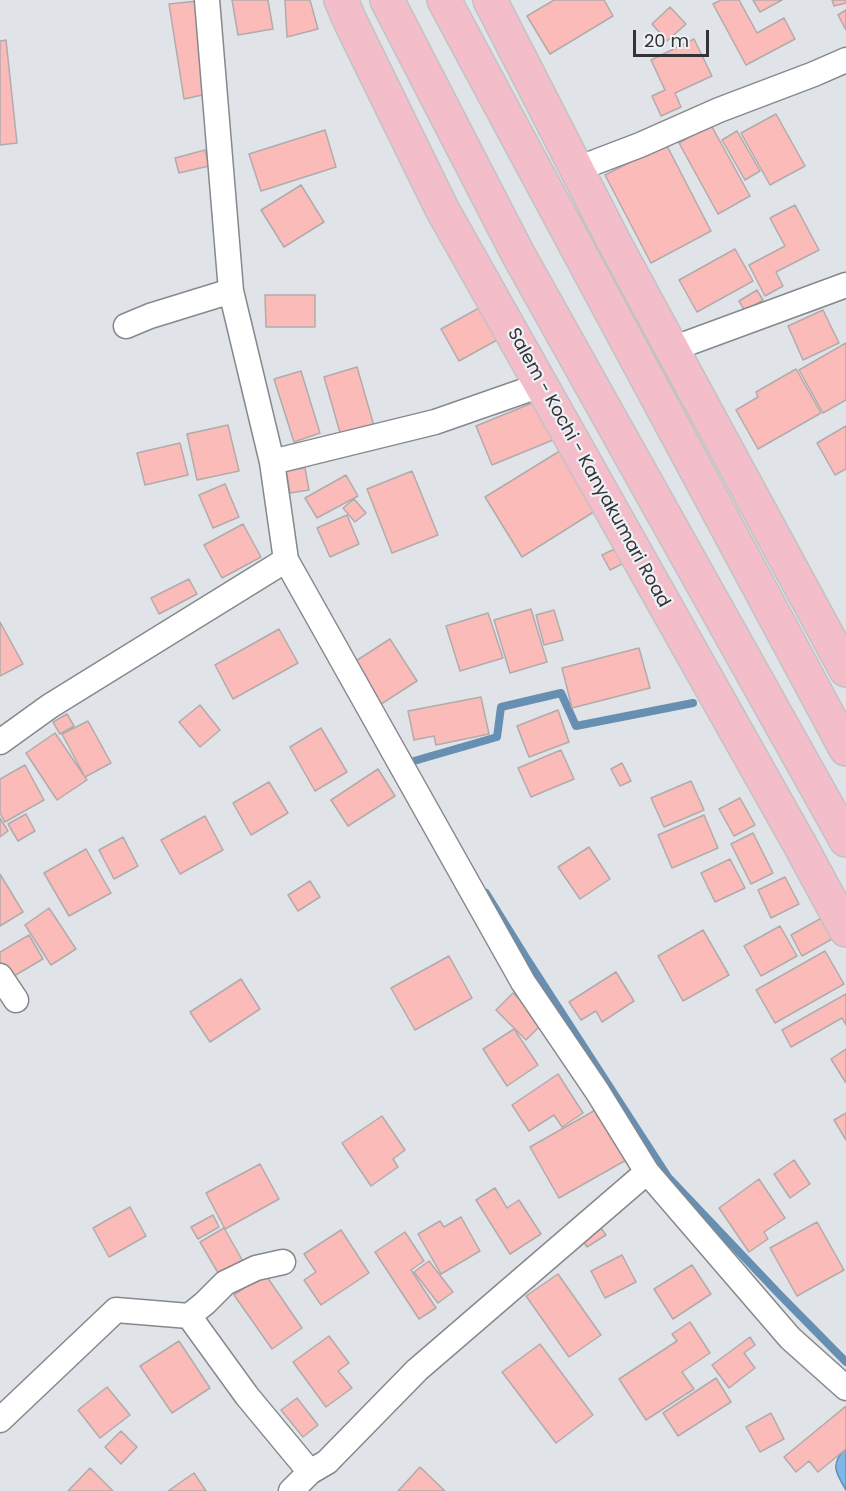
<!DOCTYPE html>
<style>
body{margin:0}
#map{position:relative;width:846px;height:1491px;overflow:hidden;background:#e0e4e9;font-family:Poppins,sans-serif}
canvas{display:block}
.scale{position:absolute;left:633px;top:30px;width:76px;height:27px;box-sizing:border-box;border:3px solid #323336;border-top:0;padding-left:8px;font-size:18px;line-height:21px;white-space:nowrap;color:#323336;-webkit-text-stroke:4px #eef1f6;paint-order:stroke}
</style>
<div id="map">
<canvas width="846" height="1491"></canvas>
<div class="scale">20 m</div>
</div>
<script>
const ctx = document.querySelector('canvas').getContext('2d');
ctx.lineJoin = 'round';
function paint(path, color) {
  ctx.fillStyle = color;
  ctx.fill(path, 'evenodd');
}
function stroke(path, color, width, dash) {
  ctx.strokeStyle = color;
  ctx.lineWidth = width;
  ctx.lineCap = dash ? 'butt' : 'round';
  ctx.setLineDash(dash || []);
  ctx.stroke(path);
}
function write(font, color, halo, rows, align = 'center') {
  ctx.font = font + ' Poppins,sans-serif';
  ctx.lineWidth = 4.5;
  ctx.setLineDash([]);
  ctx.textBaseline = 'middle';
  ctx.strokeStyle = halo;
  ctx.fillStyle = color;
  for (const [text, x, y, turn = 0] of rows) {
    ctx.save();
    ctx.translate(x, y);
    ctx.rotate((+turn || 0) * Math.PI / 180);
    ctx.textAlign = isNaN(turn) ? turn : align;
    if (halo) ctx.strokeText(text, 0, 0);
    ctx.fillText(text, 0, 0);
    ctx.restore();
  }
}
const water = new Path2D(`
 M846 1448V1490C835 1472 830 1464 846 1448Z`);
paint(water, '#7eb6e7');
stroke(water, '#678fb2', 1.5);
stroke(new Path2D(`
 M408 765 407 763 497 737 501 707 561 693 576 726 693 703
 M486 893 527 959 668 1177 780 1295 846 1362`), '#678fb2', 8);
const building = new Path2D(`
 M232 0H268L273 29 238 35Z
 M285 0H310L318 29 287 37Z
 M554 0H604L613 16 550 54 527 16Z
 M721 0H739L757 33 784 18 795 39 746 65 713 4Z
 M753 0H782L760 12Z
 M832 0H846V3L834 6Z
 M198 1 207 94 184 99 169 4Z
 M670 7 686 24 667 41 652 24Z
 M846 10V30L838 15Z
 M694 39 712 76 675 93 681 107 661 116 652 96 665 90 651 60Z
 M6 40 17 143 0 145V41Z
 M776 114 805 166 770 185 741 133Z
 M711 125 750 196 718 214 679 143Z
 M325 130 336 167 261 191 249 154Z
 M737 131 760 171 745 180 722 140Z
 M666 144 711 231 651 263 605 175Z
 M205 150 209 166 179 173 175 158Z
 M301 185 324 222 284 247 261 210Z
 M795 205 819 250 776 272 783 286 765 296 749 265 785 246 770 218Z
 M735 249 753 281 697 312 679 280Z
 M757 290 763 300 745 311 739 301Z
 M265 295H315V327H266Z
 M479 308 497 340 459 361 441 329Z
 M823 310 839 343 803 360 788 326Z
 M846 343V400L823 413 799 370Z
 M357 367 374 426 341 436 324 377Z
 M796 369 821 413 758 449 736 410 758 397 756 392Z
 M301 371 320 433 294 442 274 379Z
 M537 401 553 440 492 465 476 426Z
 M228 425 239 471 197 480 187 434Z
 M846 426V469L835 475 817 443Z
 M180 443 188 475 145 485 137 453Z
 M563 449 600 508 522 557 485 497Z
 M305 468 309 490 290 493 286 471Z
 M412 471 438 535 392 553 367 489Z
 M346 475 358 496 317 518 305 498Z
 M225 484 239 517 213 528 199 495Z
 M354 499 366 513 355 522 343 508Z
 M347 515 359 544 330 557 317 528Z
 M243 524 261 557 222 578 204 545Z
 M621 546 628 561 610 570 602 555Z
 M189 579 197 594 159 614 151 598Z
 M531 609 547 662 510 673 494 620Z
 M554 610 563 640 544 645 536 615Z
 M488 613 503 658 460 671 446 626Z
 M0 622 23 664 0 676Z
 M279 629 298 663 233 699 215 665Z
 M390 639 417 681 378 706 351 664Z
 M639 648 650 688 572 708 562 668Z
 M481 697 489 734 436 745 434 736 414 740 408 711Z
 M200 705 220 730 200 747 179 722Z
 M558 710 569 742 529 757 517 726Z
 M67 714 74 726 60 734 53 722Z
 M88 721 111 763 85 777 62 734Z
 M321 728 347 772 315 791 290 747Z
 M55 733 87 780 57 800 26 753Z
 M561 750 574 779 531 797 518 768Z
 M622 763 631 781 620 786 611 769Z
 M25 765 44 800 5 822 0 813V779Z
 M378 769 395 796 348 826 331 800Z
 M691 781 704 810 664 827 651 798Z
 M269 782 288 813 251 835 233 803Z
 M740 798 755 825 734 836 719 809Z
 M26 814 35 831 18 841 8 824Z
 M704 815 718 848 672 868 658 835Z
 M205 816 223 850 180 874 161 840Z
 M0 818 8 831 0 837Z
 M753 833 773 873 751 884 731 844Z
 M123 837 138 866 114 879 99 850Z
 M589 847 610 879 580 899 558 867Z
 M86 849 111 893 69 916 44 873Z
 M730 859 745 888 715 902 701 873Z
 M0 874 23 912 0 926Z
 M785 877 799 904 771 918 758 890Z
 M310 881 320 897 298 911 288 895Z
 M49 908 76 949 51 965 25 925Z
 M827 915 839 935 802 956 791 935Z
 M780 926 797 956 761 976 744 946Z
 M703 930 729 975 683 1001 658 956Z
 M29 935 43 959 7 980 0 967V952Z
 M825 951 844 984 775 1023 756 990Z
 M449 956 472 998 415 1030 391 988Z
 M616 972 634 1001 602 1022 596 1011 581 1020 569 1002Z
 M241 979 260 1009 210 1042 190 1012Z
 M513 993 543 1023 526 1040 496 1010Z
 M846 994V1025L842 1018 791 1047 782 1030Z
 M514 1029 538 1065 507 1086 483 1049Z
 M846 1049V1083L831 1059Z
 M558 1074 583 1113 562 1127 554 1115 529 1131 512 1105Z
 M599 1108 628 1159 559 1198 530 1147Z
 M846 1113V1140L834 1120Z
 M382 1116 405 1150 393 1159 398 1167 371 1186 342 1143Z
 M794 1160 810 1184 790 1198 774 1174Z
 M260 1164 279 1199 225 1229 206 1193Z
 M759 1179 785 1218 764 1232 768 1239 749 1252 719 1208Z
 M495 1188 507 1208 519 1200 541 1234 510 1254 476 1200Z
 M130 1207 146 1236 109 1257 93 1228Z
 M213 1215 219 1227 198 1239 191 1227Z
 M461 1217 480 1251 441 1274 418 1234 440 1221 444 1227Z
 M596 1221 606 1235 587 1247 578 1233Z
 M817 1222 844 1270 797 1296 770 1248Z
 M224 1228 248 1270 224 1283 200 1242Z
 M341 1230 369 1273 321 1305 304 1280 316 1272 304 1254Z
 M405 1232 424 1261 411 1270 436 1308 419 1319 375 1252Z
 M622 1255 636 1282 605 1298 591 1271Z
 M429 1261 453 1292 438 1303 414 1272Z
 M692 1265 711 1294 673 1319 654 1289Z
 M265 1274 302 1328 272 1349 234 1295Z
 M558 1274 601 1335 569 1357 526 1296Z
 M690 1322 710 1353 682 1372 694 1389 646 1420 619 1379 677 1341 672 1334Z
 M329 1336 349 1363 338 1371 352 1388 326 1407 293 1362Z
 M750 1337 755 1345 744 1353 755 1368 729 1388 712 1365Z
 M179 1341 210 1388 172 1413 140 1366Z
 M540 1344 593 1415 556 1443 502 1372Z
 M716 1378 731 1402 678 1436 663 1413Z
 M107 1387 130 1415 100 1438 78 1410Z
 M297 1398 318 1425 303 1437 281 1410Z
 M846 1406V1449L818 1472 809 1461 796 1472 784 1457Z
 M771 1413 784 1439 760 1452 746 1427Z
 M121 1431 137 1447 121 1464 105 1447Z
 M420 1467 445 1491H398Z
 M90 1468 113 1491H68Z
 M194 1473 206 1491H168Z`);
paint(building, '#fabbb9');
stroke(building, '#b2abab', 1.5);
const street = new Path2D(`
 M207 0 231 291 272 462 286 560 523 982 597 1091 647 1172 790 1338 846 1388
 M577 169 640 145 719 110 814 74 846 60
 M126 326 150 316 231 291
 M672 349 846 285
 M272 462 435 422 541 385
 M0 742 50 706 286 560
 M0 976 16 1000
 M283 1262 256 1268 225 1283 205 1303 189 1316 247 1396 310 1472
 M0 1420 116 1310 189 1316
 M291 1491 310 1472 327 1462 417 1370 647 1172`);
const highway = new Path2D(`
 M341 0 350 21 442 209 799 843 846 930
 M387 0 518 254 846 840
 M444 0 846 749
 M490 0 614 242 846 670`);
stroke(street, '#85888d', 27);
stroke(highway, '#c2c2c3', 36);
stroke(street, '#fff', 24);
stroke(highway, '#f3beca', 33);
write('18px', '#323336', '#eef1f6', [
 ["Salem - Kochi - Kanyakumari Road",588,468,61]
]);
</script>
